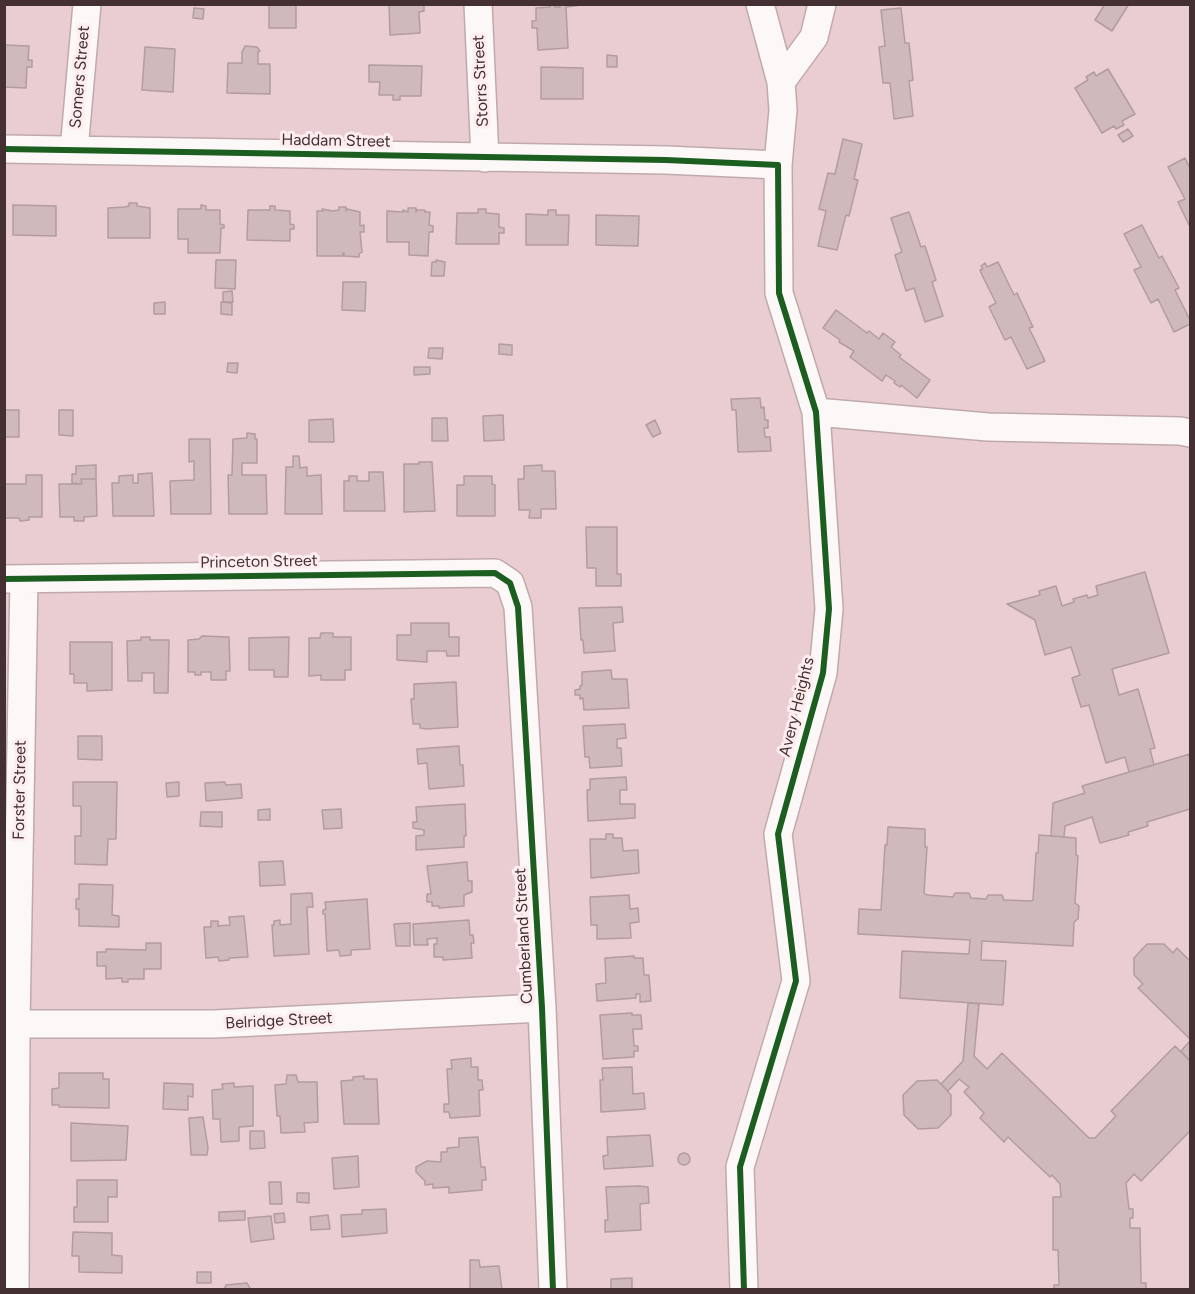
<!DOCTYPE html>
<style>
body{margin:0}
#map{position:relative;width:1195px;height:1294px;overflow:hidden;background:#eacdd0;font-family:Figtree,sans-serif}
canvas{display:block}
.frame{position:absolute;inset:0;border:6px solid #442f32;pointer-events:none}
</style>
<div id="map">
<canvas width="1195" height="1294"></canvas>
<div class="frame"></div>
</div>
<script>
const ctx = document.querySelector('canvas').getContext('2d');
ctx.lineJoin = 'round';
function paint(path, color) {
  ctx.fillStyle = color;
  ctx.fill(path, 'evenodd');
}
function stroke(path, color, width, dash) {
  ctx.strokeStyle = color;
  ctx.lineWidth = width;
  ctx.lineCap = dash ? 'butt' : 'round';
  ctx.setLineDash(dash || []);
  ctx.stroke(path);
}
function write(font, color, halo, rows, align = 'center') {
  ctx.font = font + ' Figtree,sans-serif';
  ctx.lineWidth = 6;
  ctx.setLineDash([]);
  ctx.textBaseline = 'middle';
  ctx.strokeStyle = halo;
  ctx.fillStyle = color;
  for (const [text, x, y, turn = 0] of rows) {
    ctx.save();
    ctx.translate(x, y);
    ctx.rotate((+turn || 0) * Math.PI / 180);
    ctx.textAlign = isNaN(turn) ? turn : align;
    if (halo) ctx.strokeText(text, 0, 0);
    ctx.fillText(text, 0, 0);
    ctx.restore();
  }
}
const building = new Path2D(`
 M269 4H296V28H269Z
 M389 4H424V11L419 12 420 33 390 35Z
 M549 4H555V7H560V4H589L566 7 568 48 538 50 537 28H532V21H536V8L550 7Z
 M1105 4H1129L1112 31 1095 20Z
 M194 8 204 9 203 19 193 18Z
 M901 8 905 43H909L913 80 909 81 913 116 894 119 890 83H883L879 47 885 46 881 10Z
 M4 45 29 46 28 60H32V67H27L26 88 4 87Z
 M245 46 257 47 260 51 258 52V64H270V94L227 93 228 63H242V52Z
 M145 47 175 49 173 92 142 90Z
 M607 55 617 56V67H607Z
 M369 65 422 66 421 96H400V100H393V95H379L380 82H369Z
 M541 67 583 68V99H541Z
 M1108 69 1135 114 1122 121 1124 125 1116 129 1114 126 1102 133 1075 88 1088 80 1086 77 1094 72 1096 76Z
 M1128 129 1133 136 1123 142 1118 135Z
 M843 139 862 144 854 179 858 180 849 216 846 215 837 250 818 246 826 211 819 209 828 173 835 174Z
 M1185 158 1190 168V227L1178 202 1185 199 1168 167Z
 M129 203H137V206L150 208V238H108V208L124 207 129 206Z
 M13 205 56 206V236L13 235Z
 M201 205 206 206V210H220V224L224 225V228H221L220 253H188V239H178V209H201Z
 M270 206H275V210L290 211V224L294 225V229H290V241L247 240 248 210H270Z
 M339 207H346V211L347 209 360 212V226L364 225V232H360L362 252 359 254V257L344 256V253H343V256H317V211H323L322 209 333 211 339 210Z
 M408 208H416V212L417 210H425V212H430L429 225 433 226V232H429L428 256 409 255V242H387V211L403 212V210L408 212Z
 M478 209H486V213L499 214V227L504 228V233H499V244H456L457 213H478Z
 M548 210H556V215H569L568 245H526V214L548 215Z
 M909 212 921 247 925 246 936 280 932 282 943 316 925 322 914 288 906 291 895 255 902 252 891 218Z
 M596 215 639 216 638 246 596 245Z
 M1142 225 1159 258 1162 256 1179 288 1175 290 1190 320V324L1174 332 1158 299 1151 303 1134 270 1141 267 1124 234Z
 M216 260H236L235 289 215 288Z
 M436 260 445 262 444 276H431L432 262H436Z
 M998 262 1014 295 1017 293 1033 327 1029 328 1045 361 1027 369 1011 337 1005 340 989 307 996 303 982 275 980 270 983 269 981 266 985 263 987 267Z
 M343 282H366L365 311 342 310Z
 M232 291 233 302H223V292Z
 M165 302V314H154V303Z
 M221 302 232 303V315L221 314Z
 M836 310 867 333 869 331 879 339 883 333 895 342 891 347 901 355 899 357 930 380 917 398 901 385 900 387 894 383 895 381 886 375 882 381 850 357 854 351 839 342 840 340 823 328Z
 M499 344 512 345V355L499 354Z
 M429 348H443L442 359 428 358Z
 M228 363H238L237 373 227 372Z
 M414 367H430V374L414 375Z
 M760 398 761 408 764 407 765 420H768V428H764L765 437H770L771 451 738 452 736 410H732L731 399Z
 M4 410H19V437H4Z
 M59 410H73V436L59 435Z
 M503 415 504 440 484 441 483 416Z
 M432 418H447L448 441H432Z
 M333 419 334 442H309V420Z
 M655 420 661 433 653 437 646 425Z
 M247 433 255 434V439H257V463H242V475H266L267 514H229L228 475H232L233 439 247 438Z
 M189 439H210L211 514H171L170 481 194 480V461L189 462Z
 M293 456H299L300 468 307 467V476L321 475 322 514H285L286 467H293Z
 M419 462H432L435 511 404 512V464H419Z
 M96 465V479H81L82 484 72 483V474H76V466Z
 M542 465V471H555L556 509H541V518H529L530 510H519L518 479H524V466Z
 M369 472H383L385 511H344V481H349V476H357V481H369Z
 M152 473 154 516H113L112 483H119V476L133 475V483H138V474Z
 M26 475H42V517H29V520L20 521 19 518H5L4 484H26Z
 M464 476H492V484L495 485V516H457V485H464Z
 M81 479H96L97 516 84 517V521H74V517H60L59 484H82Z
 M586 527H617V574H621V586H596V568H587Z
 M1145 572 1169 653 1112 669 1119 695 1138 689 1155 748 1150 749 1154 765 1129 772 1125 757 1106 763 1089 705 1081 707 1072 678 1080 675 1071 647 1045 655 1035 620 1007 604 1040 595 1039 591 1056 586 1062 606 1074 602 1073 599 1087 595 1088 598 1098 595 1096 586Z
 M622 607 623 622 613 623 615 651 584 653 583 640H581L579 608Z
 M411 623H449V637H459V656H447L446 651H427V662L397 660V635H411Z
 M321 633H333V637H351V670H345V680H321V675L309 676V638H320Z
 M202 636 229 637 230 671H226V680H211V672H201V675H195V672H188V640L199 639Z
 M141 637H150V640H169L168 693H154V673H142V681H128L127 641 141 640Z
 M289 637 288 677H274V670H249V638Z
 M70 642H112V690L87 691V683H74V674H70Z
 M611 670 612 679H627L629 708 584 710 583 698 580 699V695H575V690L580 689V686L582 685V672Z
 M456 682 458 727 426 729 420 728V724H413L411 699H414V684Z
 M625 724 626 738 617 739V748H621L622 766 590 768 589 757H585L583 726Z
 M78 736H102V760L78 759Z
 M459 746 460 765H463L464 786 429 789 427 763 418 764 417 749Z
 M1190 754V809L1147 822 1148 826 1128 832 1129 835 1100 843 1092 817 1065 826 1064 837 1051 836 1053 803 1085 793 1082 786Z
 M626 777 627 790H620V804H635V818L588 821 587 790H590V779Z
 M73 782H117L116 839H108L107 865 75 864V836H81V806H73Z
 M179 782V796L167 797 166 783Z
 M225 782 226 785 241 784 242 798 206 801 205 783Z
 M465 804 466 836H464V847L416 850V836L424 835V830L413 828V822H417L416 807Z
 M270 809V820H258V810Z
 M341 809 342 828 324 829 322 810Z
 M201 812H222V827L200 826Z
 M888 827 925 829V847H927L924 893 927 895 953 897 955 893H969L971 898 986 899 988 895H1002L1004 900 1031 901 1033 900 1036 853H1038L1039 835 1076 838V855L1078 856 1075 903 1079 906 1078 919 1074 922 1073 946 982 941 981 960 1006 961 1003 1005 900 998 902 951 969 954 970 940 858 934 859 909 881 910 885 845H887Z
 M606 834H613V838H622L623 851 638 850 639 873 591 878 590 839H606Z
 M283 861 285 885 260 886 259 862Z
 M467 862 468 881H472V892L464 895V906L439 908V906H432V902H427V894H431L427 866Z
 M79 884 113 885 112 915 119 916V927L79 926V909H76V899H79Z
 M312 893 313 907H307L309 954 274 956 272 925H274V921L280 920V925L291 924V894Z
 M629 895 630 909 638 908 639 922 630 923 631 938 597 939V925H591L590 897Z
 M367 899 370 949 351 950V955L340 956 339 950 327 951 325 914H323V910L326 909 325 902Z
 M244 916 248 957 229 958V960L219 961 218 957 206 958 204 927H211V921H218V926L230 925 229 917Z
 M469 920 470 935H473L474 943H471L472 958 443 960V957H434V944H437V938L427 939 428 945H414L413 924Z
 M410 923V946H396L394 924Z
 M146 943H161V969H144V979H128V982H122V978L106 979V966H97V952H106V949L146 950Z
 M1147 944H1164L1173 953 1177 948 1190 961V1039L1138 988 1143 984 1134 975V958Z
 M634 956V958H643L644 975H649L651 1001 640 1002V994H636V998L597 1001 596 984 606 983 605 958Z
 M968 1003 979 1004 974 1056 987 1069 1002 1053 1089 1138H1095L1116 1116 1111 1111 1175 1046 1190 1061V1131L1141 1181 1134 1174 1126 1183 1129 1209H1133V1218H1130V1228H1140L1141 1283H1146V1290H1054V1285H1059L1058 1250H1053V1197H1061L1060 1184 1052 1175 1050 1177 1008 1137 1004 1142 980 1118 984 1113 964 1092 969 1087 959 1079 948 1091 941 1084 963 1061Z
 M632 1013V1015H641L642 1029H633L634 1046H638V1051H634V1057L603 1059 600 1015Z
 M1190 1041V1061L1181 1051Z
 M471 1058V1067H478V1080H482L483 1090H479L480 1116 450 1118 449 1112H444V1104H449L447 1069H452L451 1060Z
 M632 1067 633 1094 644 1093 645 1109 601 1112 600 1080H603L602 1068Z
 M59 1073H103V1079H109V1108L59 1107V1105H52V1089L59 1088Z
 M287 1075H296L298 1082H317L318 1122 304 1123 305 1132 281 1133 280 1116H277L275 1085 286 1084Z
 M364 1076V1079H377L379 1124H344L341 1081 353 1080V1077Z
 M937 1080 951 1095V1115L938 1128 918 1129 904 1115 903 1095 917 1081Z
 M164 1083 193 1084V1097L188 1096V1110L163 1109Z
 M234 1083V1087L253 1086V1126L239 1127V1141L221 1142 220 1119H213L212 1090 223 1089 222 1084Z
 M203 1117 208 1148 207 1155H191L189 1118Z
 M71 1123 128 1126 126 1160 71 1161Z
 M250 1131H264L265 1148 250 1149Z
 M650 1135 653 1166 604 1169 603 1156 608 1155 607 1137Z
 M478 1137 481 1167H485L486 1180H482V1190L449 1193V1187L433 1188V1184L425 1185V1181L416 1172V1167L427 1161 441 1162V1152H447V1148L459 1147V1138Z
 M678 1159a6 6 0 1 1 12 0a6 6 0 1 1-12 0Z
 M358 1156 359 1187 334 1189 332 1158Z
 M77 1180H117V1197H108V1222H74V1207H77Z
 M269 1182H281L282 1204H270Z
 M639 1186 648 1187 649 1203 640 1204 641 1230 605 1232V1220H608L606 1187Z
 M297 1193H309V1203L297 1202Z
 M386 1209 387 1233 342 1237 341 1215 362 1214V1210Z
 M245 1211V1220L219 1221V1212Z
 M284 1213 285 1222 275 1223 274 1214Z
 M328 1215 330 1229 311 1230 310 1217Z
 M271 1216 274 1239 251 1242 248 1218Z
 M73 1232 112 1233V1255L122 1256V1273L79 1272V1256H72Z
 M470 1260H479L480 1267 499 1266 502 1290H470Z
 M197 1272H211V1283H197Z
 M632 1278V1290H611V1279Z
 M247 1283 251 1290H224L226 1285Z`);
paint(building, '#d0b9bc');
stroke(building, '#b29c9e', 1.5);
const minor = new Path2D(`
 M478 4 485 158
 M760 4 781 82 783 110 778 165
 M781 82 814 37 822 4
 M4 149 666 160 778 165 779 293 816 412 829 609 823 673 778 834 796 981 740 1167 744 1290
 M74 150 87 4
 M816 412 988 427 1180 431 1190 433
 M4 579 495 573 510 583 518 607 542 1008 553 1290
 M16 1024H214L542 1008
 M15 1290 16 1024 24 579`);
stroke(minor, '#c0a9ac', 30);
stroke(minor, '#fcf8f8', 27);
stroke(new Path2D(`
 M4 149 666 160 778 165 779 293 816 412 829 609 823 673 778 834 796 981 740 1167 744 1290
 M4 579 495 573 510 583 518 607 542 1008 553 1290`), '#1b5e20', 6);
write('16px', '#442f32', '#feedee', [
 ["Somers Street",80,77,-85],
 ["Storrs Street",481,81,-93],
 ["Haddam Street",336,141,1],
 ["Princeton Street",259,562,-1],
 ["Avery Heights",797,707,-76],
 ["Forster Street",20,790,-89],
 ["Cumberland Street",524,936,-93],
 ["Belridge Street",279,1021,-3]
]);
</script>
